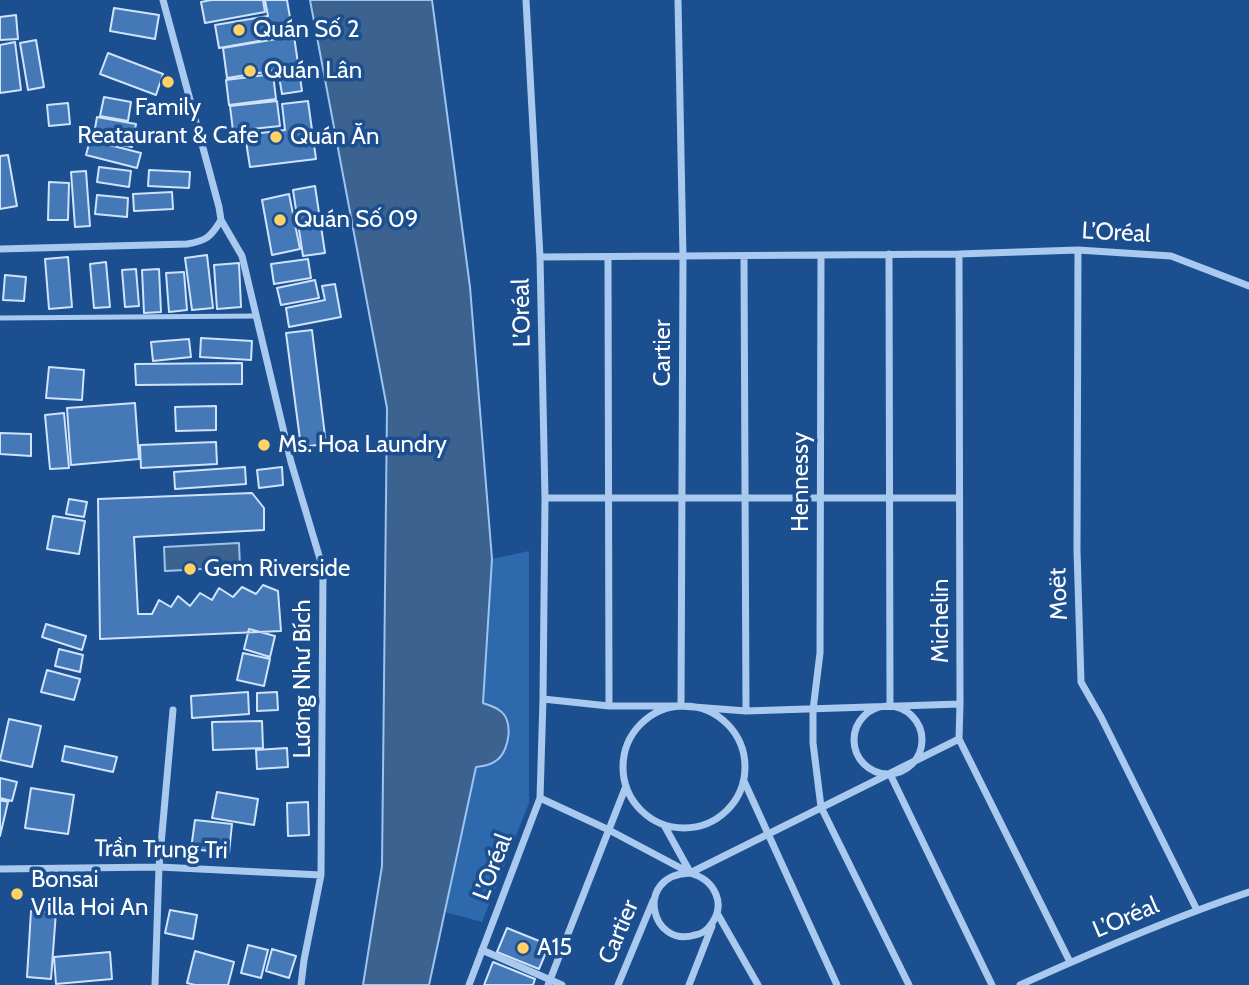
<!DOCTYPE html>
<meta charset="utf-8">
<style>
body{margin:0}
canvas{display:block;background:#1b4f8f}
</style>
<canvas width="1249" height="985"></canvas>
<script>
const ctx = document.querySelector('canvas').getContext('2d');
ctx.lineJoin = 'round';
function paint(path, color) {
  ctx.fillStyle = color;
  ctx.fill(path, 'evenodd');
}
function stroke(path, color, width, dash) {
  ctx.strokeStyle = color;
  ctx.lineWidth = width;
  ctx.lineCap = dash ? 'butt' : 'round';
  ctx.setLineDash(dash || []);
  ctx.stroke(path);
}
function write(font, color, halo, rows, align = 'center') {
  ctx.font = font + ' Cabin,sans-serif';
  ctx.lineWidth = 7;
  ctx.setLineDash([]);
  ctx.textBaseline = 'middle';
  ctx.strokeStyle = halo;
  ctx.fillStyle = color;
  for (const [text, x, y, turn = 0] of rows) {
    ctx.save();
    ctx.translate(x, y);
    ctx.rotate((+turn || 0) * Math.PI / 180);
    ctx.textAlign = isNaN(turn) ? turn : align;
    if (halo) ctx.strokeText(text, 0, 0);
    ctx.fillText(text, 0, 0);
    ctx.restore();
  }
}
paint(new Path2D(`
 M529 551V803L482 922 445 912 476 767C502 763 506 756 508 731L483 703 492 559Z`), '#2e69ad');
const water = new Path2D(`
 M310 0H432L470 287 492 559 483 703C488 705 495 707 499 710 514 719 510 750 497 760 491 765 484 766 476 767L429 985H363L382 866 387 408Z
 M239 543 240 567 165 571 164 547Z`);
paint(water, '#3c6290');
stroke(water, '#9cc4f0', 2);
const building = new Path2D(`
 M211 0H263L265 12 205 23 201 2Z
 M265 0H287L293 35 219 48 215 25 268 16Z
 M114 8 159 15 155 39 110 31Z
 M16 15 18 39 0 40V17Z
 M294 36 302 91 282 94 278 70 227 78 223 48Z
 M36 40 44 87 28 90 20 43Z
 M15 42 21 90 0 93V45Z
 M108 53 163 74 156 95 100 74Z
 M273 74 276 99 229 105 226 80Z
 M104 97 131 102 128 121 100 116Z
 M277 101 280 126 233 131 230 106Z
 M308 101 316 159 250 167 245 135 285 130 282 104Z
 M68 103 70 124 49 126 47 105Z
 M97 117 136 124 132 147 93 140Z
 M90 140 141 153 137 168 86 155Z
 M8 155 17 206 0 209V156Z
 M99 167 131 171 129 187 97 182Z
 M149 170 190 172 189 188 148 186Z
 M86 171 90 226 75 227 71 172Z
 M49 182 69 183 68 220H48Z
 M315 186 325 253 303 256 293 190Z
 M172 192 173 209 134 211 133 194Z
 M289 194 300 249 272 255 262 200Z
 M97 195 128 198 127 217 95 214Z
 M207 255 213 308 192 310 185 258Z
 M68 257 72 307 49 309 45 259Z
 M308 259 311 278 274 284 271 264Z
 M106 262 110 307 94 308 90 264Z
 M239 263 241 307 217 309 214 265Z
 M136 269 139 306 125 307 122 270Z
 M159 269 161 312 144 313 142 270Z
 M184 272 187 310 169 312 166 273Z
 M5 275 26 277 24 301 3 300Z
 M315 280 319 298 281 305 277 288Z
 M335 284 341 317 289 327 286 308 325 300 322 286Z
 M312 330 326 444 301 447 286 333Z
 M201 338 252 341 251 360 200 357Z
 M189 339 191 357 153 361 151 342Z
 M242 363V384L136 385 135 364Z
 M49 367 84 370 82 400 46 398Z
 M135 403 139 459 71 465 67 408Z
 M216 406V430L176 431 175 407Z
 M64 413 69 468 50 469 45 415Z
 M0 433 31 434V456L0 454Z
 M216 442 217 464 141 468 140 445Z
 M245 467 246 484 175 489 174 472Z
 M282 467 283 485 259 488 257 470Z
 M252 493 264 508V530L134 537 138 614H152L159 600 171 607 178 596 190 606 200 593 212 600 219 588 233 597 242 587 256 594 263 585 278 591 281 631 100 639 98 499Z
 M69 499 87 502 84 517 66 514Z
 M53 516 85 521 79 554 47 549Z
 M46 624 86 636 82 650 42 637Z
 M249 629 275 636 270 657 244 649Z
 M59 649 83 655 80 672 55 666Z
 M243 653 270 659 264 686 237 680Z
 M47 670 80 679 74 700 41 692Z
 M248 692 249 714 192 718 191 696Z
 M277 692 278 710 257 711V693Z
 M9 719 41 726 32 767 0 760Z
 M262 721 263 748 213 750 212 722Z
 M65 746 117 757 113 772 62 761Z
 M287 748 288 767 257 769 256 750Z
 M0 778 17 782 12 801 0 798Z
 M31 788 74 795 68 834 25 828Z
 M217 792 258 799 254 825 212 818Z
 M0 800 8 802 0 836Z
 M308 802 309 835 288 836 287 803Z
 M195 820 232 824 229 853 191 849Z
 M170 910 197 915 193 939 165 933Z
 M31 911 56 912 51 979 27 977Z
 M507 928 549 945 539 969 497 952Z
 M248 945 268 950 261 978 241 973Z
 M272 949 296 956 289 978 266 971Z
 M195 951 234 962 228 985H195L187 983Z
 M110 952 112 979 56 984 54 957Z
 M493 962 535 979 533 985H484Z`);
paint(building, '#4478b7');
stroke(building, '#cfe3fa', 2);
stroke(new Path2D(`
 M0 318 256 316`), '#a9c9ee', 5);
stroke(new Path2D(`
 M163 0 219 207 221 220 242 256 291 462 323 569 321 875 304 960 301 985
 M678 0 683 257 681 706
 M0 249 187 244C206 241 211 237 221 220
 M1078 250 1077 550 1081 682 1101 717 1197 910
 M889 254 890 706
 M959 254 960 704 959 739 1070 962
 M821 255 820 653 813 710V743L821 807 909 985
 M744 256 746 711
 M540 257 959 254 1078 250 1171 256 1249 286
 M608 258 609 706
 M545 498H959
 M543 699 609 706H681L746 711 960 704
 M854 740a34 34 0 1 1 68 0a34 34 0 1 1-68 0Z
 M623 767a61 61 0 1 1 122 0a61 61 0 1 1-122 0Z
 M890 774 992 985
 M744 781 837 985
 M540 798 609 830 690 873C715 880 728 905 709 927 706 931 700 934 695 935 651 949 633 875 690 873L959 739
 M664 825 690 872
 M0 869 159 867 321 875
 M717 913 758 985
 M482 950 562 985
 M155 985 159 867 173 710
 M469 985 540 798 543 699 545 498 540 257 526 0
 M548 985 626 786
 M618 985 653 901
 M689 985 712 926
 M1020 985C1095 951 1171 918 1249 892`), '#a9c9ee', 7);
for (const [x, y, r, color] of [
 [239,30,7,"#ffd166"],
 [250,71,7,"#ffd166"],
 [168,82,7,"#ffd166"],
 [276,137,7,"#ffd166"],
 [280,220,7,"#ffd166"],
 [264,445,7,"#ffd166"],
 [190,569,7,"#ffd166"],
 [17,894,7,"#ffd166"],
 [523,948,7,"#ffd166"]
]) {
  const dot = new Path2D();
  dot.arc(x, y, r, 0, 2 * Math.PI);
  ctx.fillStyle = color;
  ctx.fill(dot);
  stroke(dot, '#1b4f8f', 2.5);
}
write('24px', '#fff', '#1b4f8f', [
 ["Quán Số 2",253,30],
 ["Quán Lân",264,71],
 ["Family",168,108,"center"],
 ["Reataurant & Cafe",168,136,"center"],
 ["Quán Ăn",290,137],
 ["Quán Số 09",294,220],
 ["Ms. Hoa Laundry",278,445],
 ["Gem Riverside",204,569],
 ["Bonsai",31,880],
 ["Villa Hoi An",31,908],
 ["A15",537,948]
], 'left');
write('24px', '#fff', '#1b4f8f', [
 ["L’Oréal",1116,233,3],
 ["L’Oréal",522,313,-91],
 ["Cartier",663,353,-90],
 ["Hennessy",801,482,-90],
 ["Moët",1059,594,-92],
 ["Michelin",941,621,-90],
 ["Lương Như Bích",303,679,-90],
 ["Trần Trung Tri",161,850,1],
 ["L’Oréal",493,867,-69],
 ["L’Oréal",1126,918,-23],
 ["Cartier",619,932,-67]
]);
</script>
